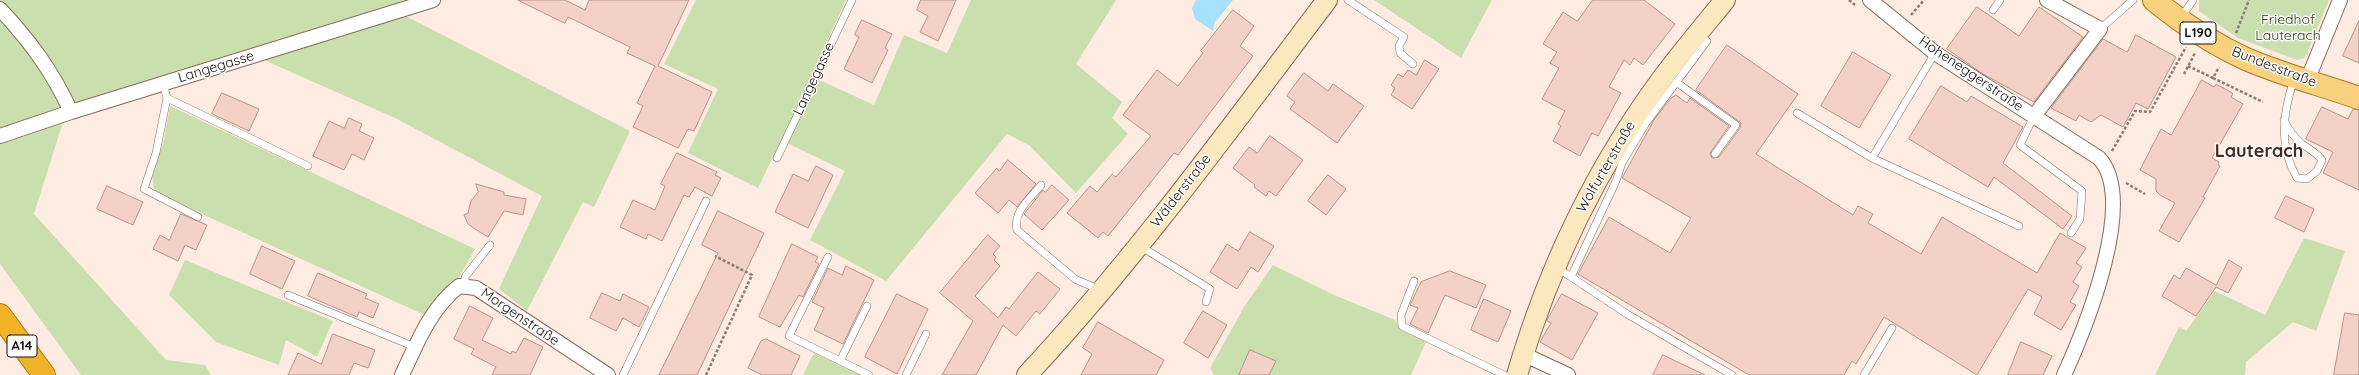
<!DOCTYPE html>
<meta charset="utf-8">
<style>
body{margin:0}
canvas{display:block;background:#feebe1}
</style>
<canvas width="2359" height="375"></canvas>
<script>
const ctx = document.querySelector('canvas').getContext('2d');
ctx.lineJoin = 'round';
function paint(path, color) {
  ctx.fillStyle = color;
  ctx.fill(path, 'evenodd');
}
function stroke(path, color, width, dash) {
  ctx.strokeStyle = color;
  ctx.lineWidth = width;
  ctx.lineCap = dash ? 'butt' : 'round';
  ctx.setLineDash(dash || []);
  ctx.stroke(path);
}
function write(font, color, halo, rows, align = 'center') {
  ctx.font = font + ' Quicksand,sans-serif';
  ctx.lineWidth = 3;
  ctx.setLineDash([]);
  ctx.textBaseline = 'middle';
  ctx.strokeStyle = halo;
  ctx.fillStyle = color;
  for (const [text, x, y, turn = 0] of rows) {
    ctx.save();
    ctx.translate(x, y);
    ctx.rotate((+turn || 0) * Math.PI / 180);
    ctx.textAlign = isNaN(turn) ? turn : align;
    if (halo) ctx.strokeText(text, 0, 0);
    ctx.fillText(text, 0, 0);
    ctx.restore();
  }
}
paint(new Path2D(`
 M0 0H408L392 9 630 131 594 207 583 202 527 311 499 289 542 196 395 118 248 53 67 109 34 214 166 360 205 365 211 375H81L0 264Z
 M696 0H846L811 76 874 105 904 35 947 53 971 0H1116L1076 64 1122 102 1112 118 1128 134 1076 193 1029 145 1007 134 886 281 810 240 845 171 781 140 758 188 688 153 718 89 664 64Z
 M1374 0H1492L1461 58Z
 M2199 0H2329L2305 58 2297 60 2238 38 2199 11Z
 M170 106 475 249 454 286 427 316 160 195 154 189 152 177 164 140Z
 M2304 238 2345 251 2316 331 2293 322 2246 362 2245 375H2155L2179 327 2186 331 2215 291 2265 315Z
 M185 260 333 321 317 357 286 340 279 365 216 342 169 295Z
 M1273 265 1334 295 1395 320 1401 330 1426 342 1411 375H1214L1210 368 1244 307Z
 M814 353 859 375H803Z`), '#cadfae');
paint(new Path2D(`
 M1196 0H1233L1215 22 1213 31 1195 19 1192 8Z`), '#a6e2fe');
const building = new Path2D(`
 M518 0H565L585 10 589 0H689L658 66 712 92 694 131 688 129 678 148 633 127 643 106 637 103 655 66 627 53 630 47 568 17 565 23Z
 M921 0H956L938 41 920 32 928 16 917 10Z
 M1593 0H1644L1675 24 1643 65 1634 58 1630 65 1624 60 1609 87 1621 93 1598 136 1592 133 1580 156 1553 141 1561 126 1558 124 1565 111 1542 99 1559 68 1550 63 1557 52 1543 44 1563 12 1577 21Z
 M1977 7 2019 36 2039 7 2083 37 2034 102 1983 74 1947 49Z
 M1233 10 1254 26 1240 46 1253 56 1178 155 1174 153 1108 236 1103 232 1098 238 1067 213 1090 186 1097 192 1112 174 1116 177 1151 136 1123 115 1157 70 1178 86 1203 53 1201 51Z
 M862 20 892 34 885 48 888 50 872 83 844 69 859 37 855 35Z
 M2359 21V63L2343 56Z
 M2136 35 2176 57 2148 109 2136 103 2123 127 2101 115 2091 122 2079 115 2076 121 2051 108 2103 39 2127 52Z
 M1727 45 1798 94 1756 154 1853 215 1858 206 1873 214 1868 223 1921 254 1942 217 2037 273 2060 233 2086 248 2076 263 2082 267 2073 282 2079 286 2070 302 2076 305 2061 330 2034 314 2042 297 2028 289 1977 375 1884 317 1856 364 1852 361 1844 375H1749L1578 274 1609 217 1670 253 1691 218 1622 178 1654 120 1671 98 1676 95 1687 103 1690 98 1729 126 1710 153 1712 158 1719 157 1740 128 1741 123 1696 90Z
 M1853 52 1891 75 1859 128 1821 106Z
 M1425 60 1439 69 1412 109 1391 95 1395 88 1391 85 1398 74 1403 77 1408 70 1416 75Z
 M1304 73 1328 91 1333 84 1364 106 1337 143 1290 109 1295 102 1287 96Z
 M2202 80 2214 87 2216 84 2229 91 2233 94 2231 97 2243 104 2212 158 2219 162 2218 165 2220 166 2203 197 2205 198 2179 242 2159 231 2175 203 2160 195 2156 191V179L2140 170 2161 129 2171 135Z
 M1941 86 1967 102 1971 96 2023 127 2003 163 2072 216 2063 229 1994 177 1988 187 1909 139Z
 M222 93 259 109 249 131 212 114Z
 M2322 107 2348 119 2353 109 2359 110V190L2323 173 2333 152 2306 139Z
 M349 118 362 124 359 131 374 138 364 160 352 154 344 170 313 156 329 121 344 128Z
 M1270 136 1303 160 1276 196 1269 191 1266 196 1254 187 1255 185 1233 168 1249 147 1257 153Z
 M677 153 717 172 715 175 721 178 712 196 695 187 689 197 684 195 662 241 648 234 646 239 620 227 633 200 655 210 665 186 661 184Z
 M1008 160 1036 184 1017 207 1009 200 998 213 975 193 997 168 999 171Z
 M816 166 833 175 808 228 775 212 793 174 808 181Z
 M1328 175 1346 189 1326 215 1308 201Z
 M476 184 504 192V195L526 199 523 215 504 211 488 237 475 229 468 224 464 215 468 213 471 201 478 192Z
 M1052 185 1069 200 1042 230 1024 214 1043 190 1045 192Z
 M107 186 143 202 133 225 97 209Z
 M2286 196 2314 209 2304 232 2275 218Z
 M718 211 764 233 697 375H659L718 253 702 245Z
 M181 214 207 225 196 250 185 245 178 261 153 249 160 235 169 240Z
 M1250 232 1274 246 1258 272 1251 267 1237 289 1210 272 1227 244 1238 251Z
 M988 235 1000 246 993 254 996 257 994 260 1000 266 975 296 998 318 1006 307 1009 309 1038 272 1060 289 1040 314 1036 311 1016 336 1003 325 976 375H942L973 321 940 293Z
 M792 244 818 257 815 262 819 264 803 297 799 295 780 327 759 317Z
 M262 246 295 261 282 289 250 274Z
 M2229 260 2242 268 2228 293 2216 287 2196 316 2162 296 2174 275 2180 279 2186 268 2216 285Z
 M846 266 874 280 843 344 814 330 824 308 812 302 828 268 842 275Z
 M1450 271 1486 285 1476 308 1445 295 1428 333 1410 324 1418 308 1410 305 1421 282Z
 M318 273 367 294 365 298 379 304 373 318 359 312 357 317 308 296Z
 M602 293 620 301 623 294 649 307 639 327 623 318 616 331 590 318Z
 M897 294 928 309 897 374 865 357Z
 M1562 294 1598 313 1572 360 1540 342 1551 323 1547 321Z
 M1484 299 1511 311 1498 342 1471 330Z
 M470 306 493 318 482 340 511 354 512 351 516 353 524 338 543 347 530 375H492L496 367 471 354 474 349 454 339Z
 M1203 311 1227 325 1208 358 1184 343Z
 M2345 313 2359 315V375H2334Z
 M1098 322 1164 360 1156 375H1081L1092 354 1083 348Z
 M333 334 375 350 368 368 354 363 349 375H288L298 353 321 364Z
 M766 339 800 356 791 375H762L748 368 761 341Z
 M2021 342 2052 356 2043 375H2008Z
 M1250 350 1276 361 1269 375H1239Z
 M1663 355 1705 375H1653Z`);
paint(building, '#f3d1c6');
stroke(building, '#b49489', 1);
const lane = new Path2D(`
 M1348 0 1404 37 1399 46 1400 53 1413 64
 M1993 10 2000 0
 M2181 18 2193 0
 M2100 29 2133 0
 M1676 82 1736 125 1715 154
 M163 83 167 98 308 166
 M167 98 156 153 144 189 198 217
 M1797 113 1872 158 2019 226
 M2034 116 2020 145 2082 191 2080 219 2071 233
 M2284 120C2288 129 2294 137 2302 144 2309 149 2317 153 2322 160L2317 171 2307 179 2297 178C2278 146 2283 113 2294 79
 M777 158 852 0
 M1872 158 1935 53
 M1041 185C1030 199 1013 211 1017 230L1075 279 1100 290
 M1140 246 1210 289 1206 302
 M828 257 789 336 869 375
 M1556 269 1565 273 1627 314 1732 375
 M1571 277 1616 181 1622 163 1646 123 1707 41 1698 36
 M1414 281 1401 315 1402 326 1504 375
 M465 287V277L490 245
 M288 295 415 347
 M840 361 867 306
 M623 375 706 201
 M906 375 926 334
 M1864 375 1892 328`);
const street = new Path2D(`
 M1870 0 1935 53 2099 158C2138 200 2085 329 2064 375
 M0 9C30 41 53 72 71 112
 M2307 81 2340 0
 M2034 116 2100 29 2047 0
 M0 136 71 112 433 0
 M1523 354 1568 375
 M402 375C417 343 430 309 459 286L476 288 608 375`);
const secondary = new Path2D(`
 M1027 375C1136 258 1231 127 1327 0
 M1517 375C1548 269 1595 170 1661 80 1681 53 1703 27 1725 0`);
const primary = new Path2D(`
 M2154 0C2182 23 2213 44 2246 59 2283 75 2322 85 2359 98`);
const highway = new Path2D(`
 M0 315 44 375`);
stroke(lane, '#856a5b', 8);
stroke(street, '#856a5b', 16);
stroke(secondary, '#856a5b', 22);
stroke(primary, '#a6791d', 24);
stroke(highway, '#a6791d', 24);
stroke(new Path2D(`
 M1849 0 1855 5
 M1911 15 1924 0
 M2236 33 2249 0
 M2188 66 2213 78 2219 67
 M2184 74 2195 53
 M2213 78 2263 102
 M2112 151 2135 111 2150 112 2186 47
 M2126 183 2145 194
 M706 375 752 275 715 256`), '#8b7d75', 2.5, [3, 2]);
stroke(lane, '#fff', 7);
stroke(street, '#fff', 14);
stroke(secondary, '#fbe8be', 20);
stroke(primary, '#f7d17d', 22);
stroke(highway, '#f2b227', 22);
for (const [x, y, w] of [
 [2198,33,36],
 [22,346,30]
]) {
  const box = new Path2D();
  box.roundRect(x - w / 2, y - 11, w, 22, 3);
  ctx.fillStyle = '#fdfdfd';
  ctx.fill(box);
  stroke(box, '#1a100a', 1);
}
write('bold 13px', '#1a100a', null, [
 ["L190",2198,33],
 ["A14",22,346]
]);
write('14px', '#2c3d0e', '#fdfdfd', [
 ["Friedhof",2288,20],
 ["Lauterach",2288,36]
]);
write('14px', '#1a100a', '#fdfdfd', [
 ["Langegasse",216,67,-17],
 ["Bundesstraße",2274,67,21],
 ["Hoheneggerstraße",1971,74,34],
 ["Langegasse",814,79,-65],
 ["Wolfurterstraße",1606,167,-60],
 ["Wälderstraße",1181,191,-52],
 ["Morgenstraße",520,317,34]
]);
write('bold 18px', '#442c1f', '#fdfdfd', [
 ["Lauterach",2259,152]
]);
</script>
